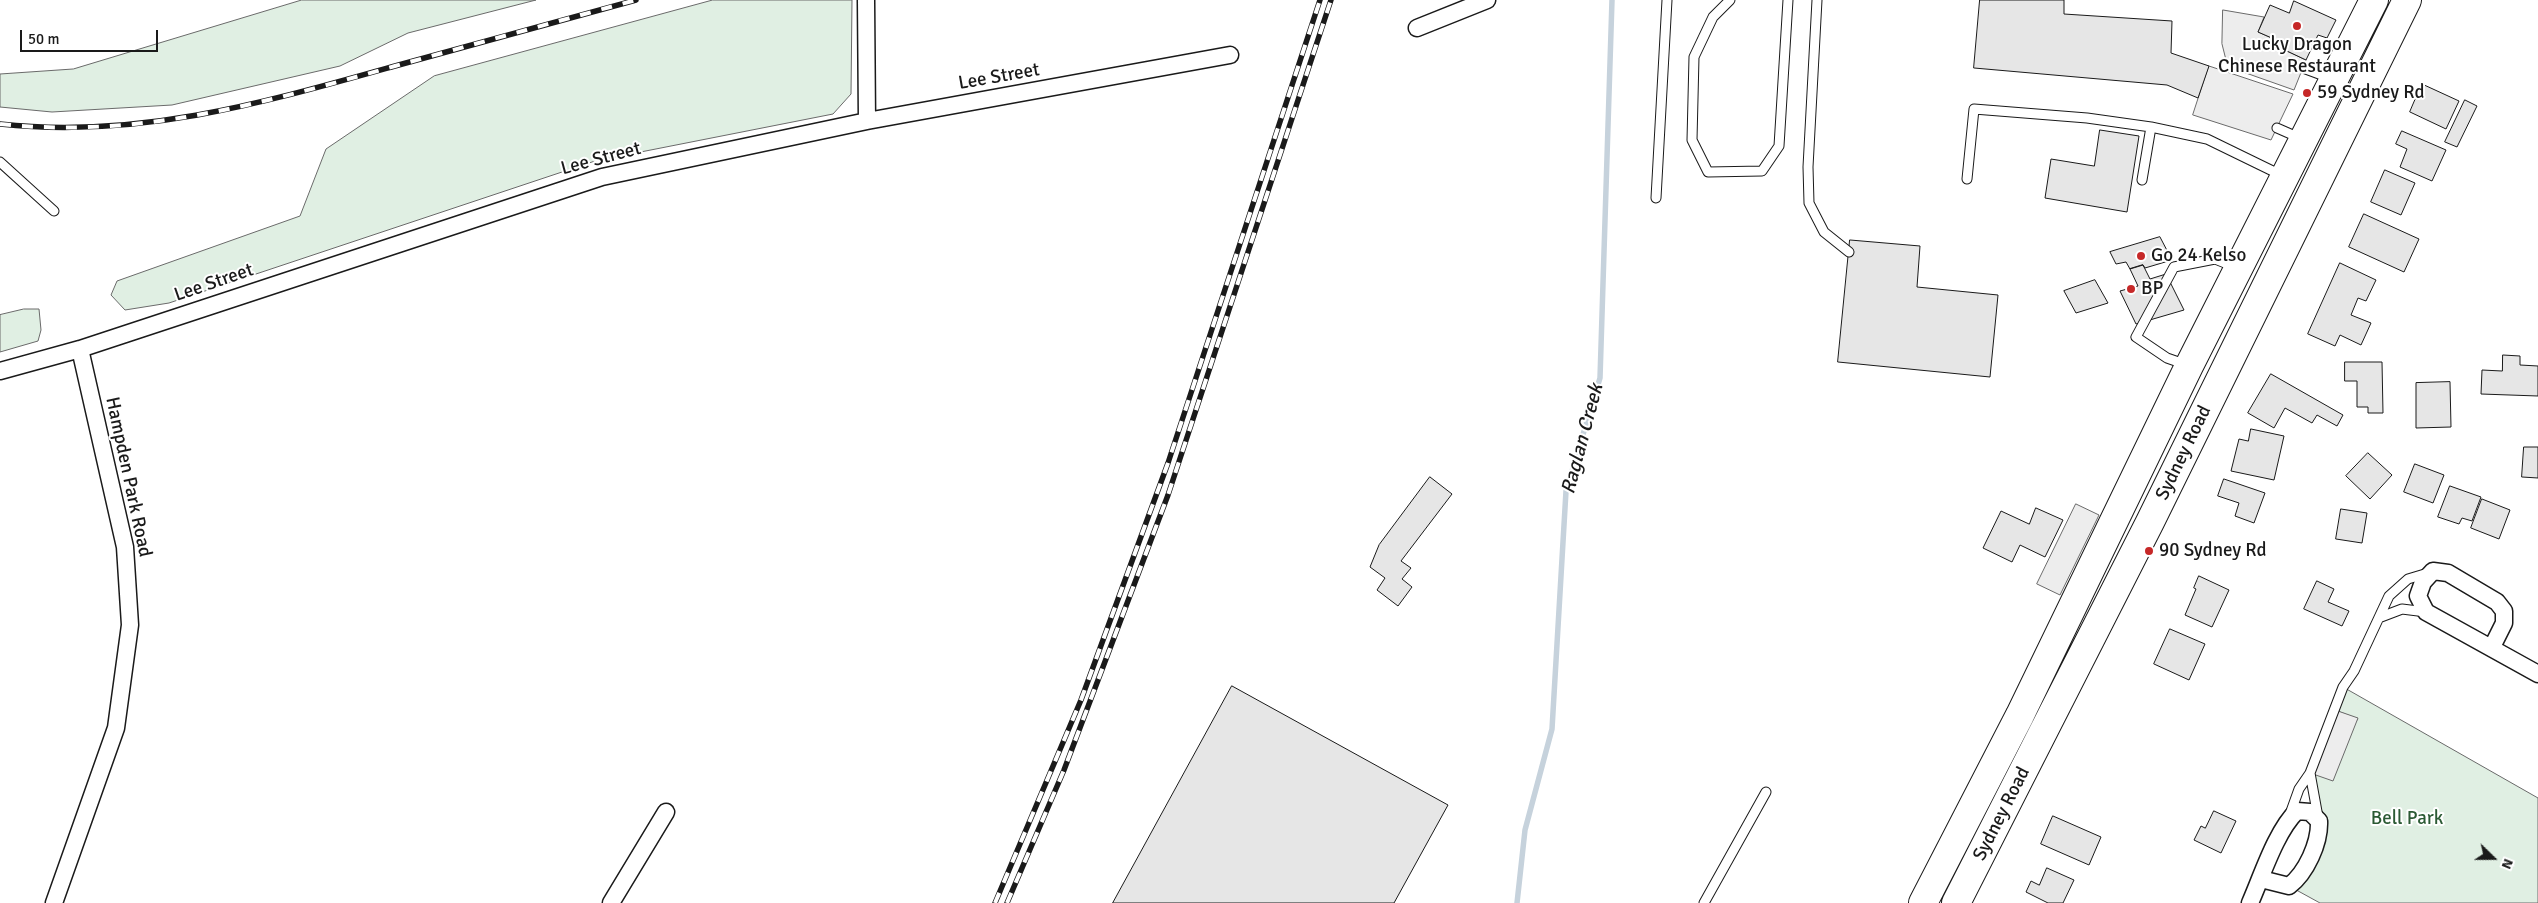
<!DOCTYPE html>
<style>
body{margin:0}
#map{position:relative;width:2538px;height:903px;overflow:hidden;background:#fff;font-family:Signika,sans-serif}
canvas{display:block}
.north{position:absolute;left:2468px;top:833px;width:50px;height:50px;-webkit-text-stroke:4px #fff;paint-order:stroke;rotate:112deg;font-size:14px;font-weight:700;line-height:20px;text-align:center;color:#1a1a1a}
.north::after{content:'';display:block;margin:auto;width:18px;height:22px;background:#1a1a1a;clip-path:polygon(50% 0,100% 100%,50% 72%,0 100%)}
.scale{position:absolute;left:20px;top:30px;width:138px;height:22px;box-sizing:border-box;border:2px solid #1a1a1a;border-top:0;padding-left:6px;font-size:15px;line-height:18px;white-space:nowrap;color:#1a1a1a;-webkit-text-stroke:4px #fff;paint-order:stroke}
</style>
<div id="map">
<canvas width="2538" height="903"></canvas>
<div class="north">N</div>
<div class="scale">50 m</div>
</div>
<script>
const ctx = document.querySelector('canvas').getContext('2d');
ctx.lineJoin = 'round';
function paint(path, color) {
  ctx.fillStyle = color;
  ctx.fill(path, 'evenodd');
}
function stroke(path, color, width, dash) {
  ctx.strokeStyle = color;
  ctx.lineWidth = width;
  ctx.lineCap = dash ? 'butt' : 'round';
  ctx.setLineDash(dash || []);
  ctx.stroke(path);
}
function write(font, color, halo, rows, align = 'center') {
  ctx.font = font + ' Signika,sans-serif';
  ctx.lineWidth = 4;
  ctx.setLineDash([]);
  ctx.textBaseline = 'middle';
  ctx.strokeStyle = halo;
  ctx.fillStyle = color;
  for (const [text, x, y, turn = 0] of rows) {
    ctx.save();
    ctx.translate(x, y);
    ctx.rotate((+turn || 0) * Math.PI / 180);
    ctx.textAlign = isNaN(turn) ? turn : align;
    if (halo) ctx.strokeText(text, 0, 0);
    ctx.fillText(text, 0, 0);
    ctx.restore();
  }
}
const green = new Path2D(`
 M302 0H536L408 33 340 66 172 105 52 112 0 107V74L73 69Z
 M713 0H852L851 94 833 114 595 161 169 303 125 310 111 295 117 281 300 216 326 149 434 76Z
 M24 309H39L41 330 38 341 0 352V315Z
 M2343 687 2538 798V903H2320L2289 886 2320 835 2310 773 2358 719 2335 710Z`);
paint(green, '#e0efe3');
stroke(green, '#6a6a6a', 1);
const parking = new Path2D(`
 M2223 10 2264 17 2258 32 2274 39 2272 44 2306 60 2294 90 2243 72 2226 60 2222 44Z
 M2209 66 2293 94 2271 140 2193 115Z
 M2076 504 2099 515 2060 595 2037 584Z
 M2335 710 2358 718 2333 781 2310 773Z`);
paint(parking, '#ededed');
stroke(parking, '#6a6a6a', 1);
stroke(new Path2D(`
 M1517 903 1525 830 1552 729 1566 491 1600 378 1612 0`), '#c6d2dc', 5.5);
const building = new Path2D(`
 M1980 0H2064V14L2172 21 2171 53 2209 66 2198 98 2167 85 1974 68Z
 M2294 1 2336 20 2327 38 2318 35 2306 60 2272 44 2274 39 2258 32 2270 5 2289 13Z
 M2422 84 2459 101 2446 129 2410 112Z
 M2465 100 2477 106 2457 147 2445 142Z
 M2100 130 2139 136 2127 212 2045 198 2051 159 2094 166Z
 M2402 131 2446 150 2432 181 2400 167 2407 149 2396 144Z
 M2385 170 2415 183 2401 215 2371 202Z
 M2364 214 2419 239 2404 272 2349 247Z
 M2160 237 2172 260 2145 268 2143 265 2130 269 2126 262 2116 264 2110 252Z
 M1850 240 1920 246 1917 287 1998 295 1990 377 1838 362Z
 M2340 263 2376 280 2366 301 2358 298 2351 315 2371 323 2361 345 2340 335 2335 346 2308 334Z
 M2143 265 2150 279 2166 274 2184 310 2136 324 2120 291 2138 286 2130 269Z
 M2095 280 2108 303 2076 313 2064 291Z
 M2503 355 2520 356V365L2538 366V396L2481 394 2482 370 2502 371Z
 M2345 362H2382L2383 413H2368V407H2357V381H2345Z
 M2271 374 2343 415 2337 426 2317 415 2312 423 2285 408 2274 428 2248 413Z
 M2450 382 2451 427 2416 428V383Z
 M2251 429 2284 436 2274 480 2231 471 2239 439 2248 441Z
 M2524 447H2538V478L2522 477Z
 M2368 453 2392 475 2370 499 2346 476Z
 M2415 464 2444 475 2433 503 2404 492Z
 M1430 477 1452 494 1401 561 1411 568 1402 579 1412 587 1398 606 1377 590 1385 578 1370 567 1379 545Z
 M2224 479 2265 493 2254 523 2235 516 2239 503 2218 496Z
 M2450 486 2481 497 2472 521 2462 518 2459 524 2438 517Z
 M2482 499 2510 510 2499 539 2471 528Z
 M2036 508 2063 520 2045 557 2020 545 2012 562 1983 548 2001 511 2029 524Z
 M2341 509 2367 513 2362 543 2336 539Z
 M2199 576 2229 590 2212 627 2185 615 2196 589 2194 588Z
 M2317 581 2334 589 2328 602 2349 611 2342 626 2304 609Z
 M2170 629 2205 644 2189 680 2154 664Z
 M1232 686 1448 805 1394 903H1113Z
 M2214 811 2236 821 2221 853 2194 840 2201 826 2205 828Z
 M2053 816 2101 837 2089 865 2041 844Z
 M2047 868 2074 880 2063 903H2048L2026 892 2031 881 2039 885Z`);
paint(building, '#e6e6e6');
stroke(building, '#1a1a1a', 1);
const lane = new Path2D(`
 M1730 0 1713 17 1694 57 1692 140 1708 172 1762 171 1779 146 1788 0
 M1817 0 1808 167 1809 203 1824 232 1849 252
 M2303 68 2330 78
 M2277 128 2302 139
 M0 162 54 211
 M1967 179 1974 109 2087 118 2151 127 2207 139 2283 176
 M2142 180 2151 127
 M1656 198 1667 0
 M2187 365 2167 358 2136 337 2174 267 2215 259 2235 267
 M2381 617 2402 609 2426 612
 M2310 773 2318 817
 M2290 814 2299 789 2310 773 2343 687 2354 671 2389 596 2408 579 2428 573
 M1704 903 1766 792`);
const street = new Path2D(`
 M866 0 867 121
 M1417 28 1487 0
 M0 371 80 349 602 177 867 121 1230 55
 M2492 647 2504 623V611L2497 602 2448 573 2433 571 2423 582 2418 596 2426 612 2538 674
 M54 903 116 728 130 625 125 547 80 349
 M611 903 666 812
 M2250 903C2262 876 2276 831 2297 811L2310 812 2319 821C2320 843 2306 873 2289 886L2261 879`);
const highway = new Path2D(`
 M1923 903 2020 715 2189 366 2374 0
 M1956 903 2150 522 2407 0`);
stroke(lane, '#1a1a1a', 11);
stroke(street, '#1a1a1a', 19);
stroke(highway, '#1a1a1a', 30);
stroke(lane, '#fff', 9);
stroke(street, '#fff', 16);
stroke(highway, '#fff', 28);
const rail = new Path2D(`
 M0 124C139 139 263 103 395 66 475 44 555 22 636 0
 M995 903 1081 700 1168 463 1320 0
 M1007 903 1064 770 1168 495 1331 0`);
stroke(rail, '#1a1a1a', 5.5);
stroke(rail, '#fff', 4, [11]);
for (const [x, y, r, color] of [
 [2297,26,5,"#c62828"],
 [2307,93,5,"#c62828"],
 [2141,256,5,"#c62828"],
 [2131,289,5,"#c62828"],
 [2149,551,5,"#c62828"]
]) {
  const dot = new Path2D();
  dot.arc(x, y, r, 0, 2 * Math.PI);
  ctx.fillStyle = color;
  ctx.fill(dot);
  stroke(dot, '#fff', 2);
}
write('19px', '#1a1a1a', '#fff', [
 ["Lucky Dragon",2297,45,"center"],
 ["Chinese Restaurant",2297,67,"center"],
 ["59 Sydney Rd",2317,93],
 ["Go 24 Kelso",2151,256],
 ["BP",2141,289],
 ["90 Sydney Rd",2159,551]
], 'left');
write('19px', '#1a1a1a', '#fff', [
 ["Lee Street",999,77,-10],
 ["Lee Street",601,159,-15],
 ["Lee Street",214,283,-19],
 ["Sydney Road",2184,453,-64],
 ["Hampden Park Road",128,477,78],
 ["Sydney Road",2002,814,-63]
]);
write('19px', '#2b5a34', '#fff', [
 ["Bell Park",2407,819]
]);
write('italic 20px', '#1a1a1a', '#fff', [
 ["Raglan Creek",1583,439,-75]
]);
</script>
